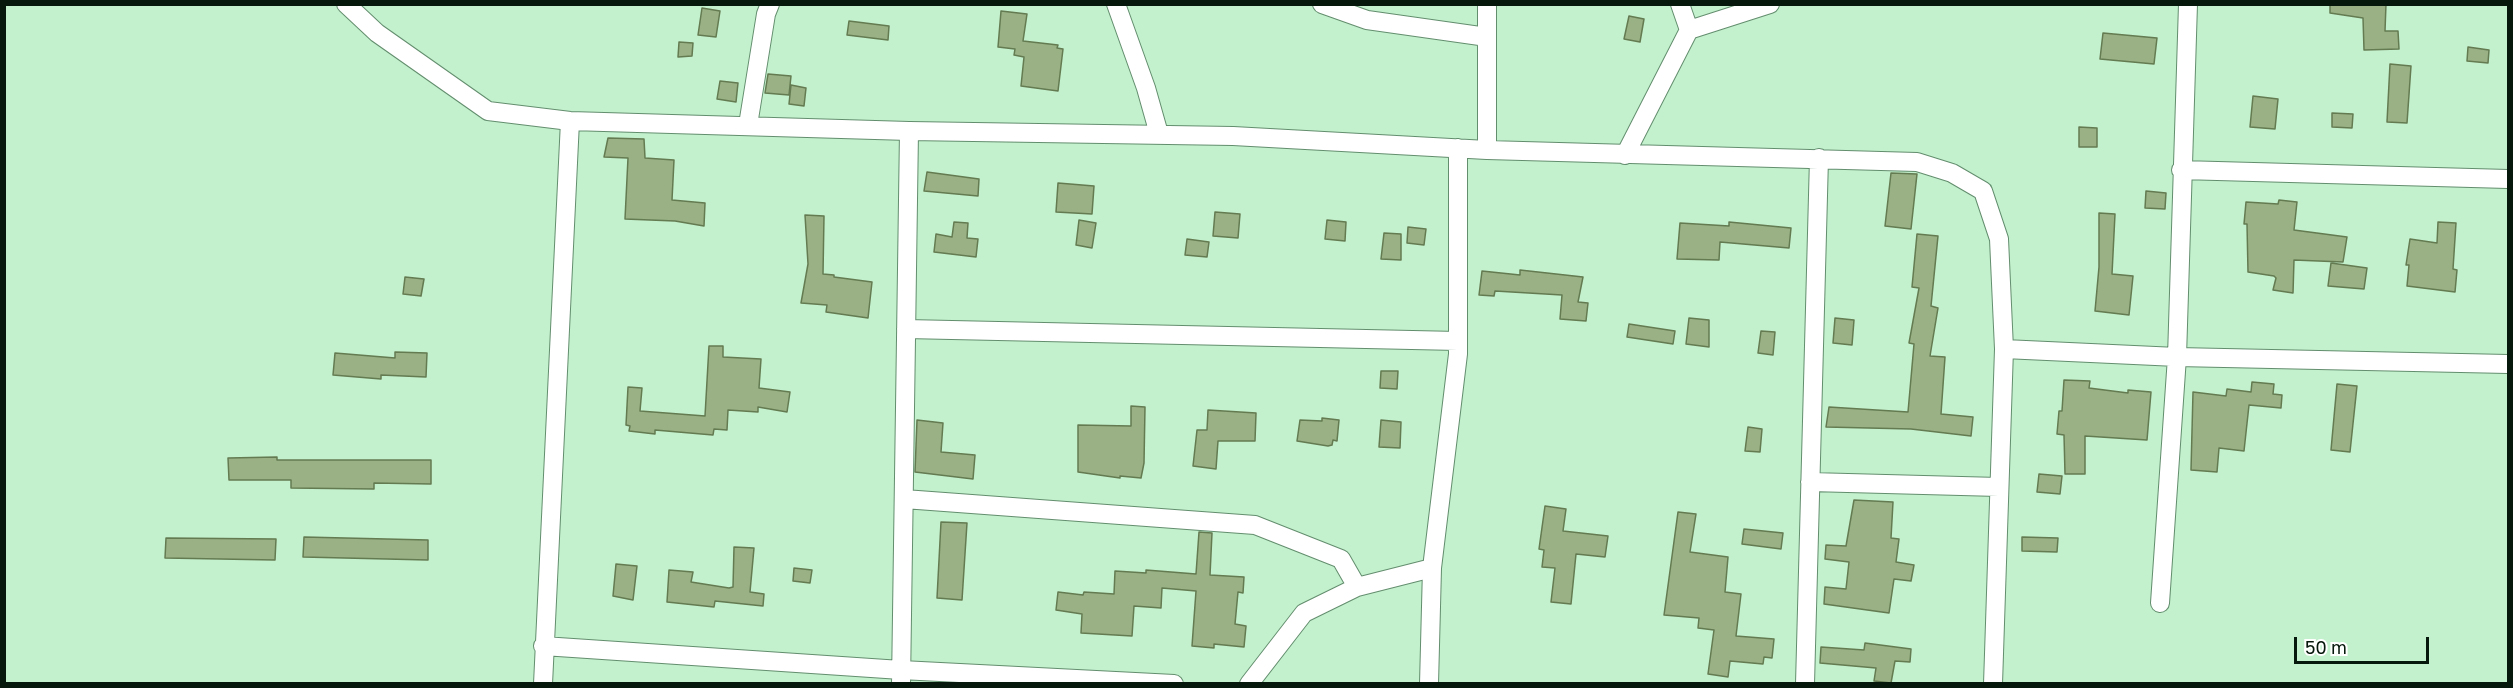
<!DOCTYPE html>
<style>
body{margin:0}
#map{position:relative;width:2513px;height:688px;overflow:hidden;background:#c3f0cd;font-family:"Golos Text",sans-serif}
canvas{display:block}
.frame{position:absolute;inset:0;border:6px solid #06170b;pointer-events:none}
.scale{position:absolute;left:2294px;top:637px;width:135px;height:27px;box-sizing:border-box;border:3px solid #06170b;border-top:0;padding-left:8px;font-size:18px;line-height:21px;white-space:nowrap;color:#06170b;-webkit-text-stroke:4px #fff;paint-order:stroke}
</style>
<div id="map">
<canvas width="2513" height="688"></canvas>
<div class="frame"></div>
<div class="scale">50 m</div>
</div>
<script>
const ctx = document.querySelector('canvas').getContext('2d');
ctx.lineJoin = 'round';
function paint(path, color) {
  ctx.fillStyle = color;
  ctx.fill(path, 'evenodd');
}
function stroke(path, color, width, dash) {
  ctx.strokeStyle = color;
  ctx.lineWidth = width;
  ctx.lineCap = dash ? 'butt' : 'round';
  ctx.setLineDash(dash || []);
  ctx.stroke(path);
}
const building = new Path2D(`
 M2330 4H2386L2385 31H2398L2399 49 2364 50 2363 18 2330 13Z
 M702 8 720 11 716 37 698 35Z
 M1001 11 1027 14 1023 41 1058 45 1057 48 1063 49 1058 91 1021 86 1024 57 1014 55 1015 49 998 47Z
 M1629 16 1644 19 1640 42 1624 39Z
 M849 21 889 26 888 40 847 35Z
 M2103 33 2157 38 2154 64 2100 59Z
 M679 42 693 43 692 56 678 57Z
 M2468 47 2489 50 2488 63 2467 61Z
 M2390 64 2411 66 2407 123 2387 122Z
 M768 74 791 76 789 95 765 93Z
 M720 81 738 83 736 102 717 99Z
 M791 85 806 88 804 106 789 104Z
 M2253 96 2278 99 2275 129 2250 127Z
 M2332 113 2353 114 2352 128 2332 127Z
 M2079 127 2097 128V147H2079Z
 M608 138 644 139 645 158 674 160 672 200 705 203 704 226 675 221 625 219 628 158 604 157Z
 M927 172 979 179 978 196 924 191Z
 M1891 173 1917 174 1911 229 1885 226Z
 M1058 183 1094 186 1092 214 1056 212Z
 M2146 191 2166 193 2165 209 2145 208Z
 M2279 200 2297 202 2294 230 2347 237 2343 262 2294 260 2293 293 2273 290 2276 278 2274 276 2248 272 2247 224H2244L2246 202 2278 204Z
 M1215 212 1240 214 1238 238 1213 236Z
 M2099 213 2115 214 2112 274 2133 276 2129 315 2095 311 2099 267Z
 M805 215 824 216 823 274 834 275V277L872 282 868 318 826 312 827 305 801 303 808 264Z
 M1079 220 1096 223 1092 248 1076 245Z
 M1327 220 1346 222 1345 241 1325 239Z
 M954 222 968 223 967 238 978 239 976 257 934 252 936 234 952 237Z
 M1729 222 1791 228 1789 248 1720 242 1719 260 1677 259 1680 223 1729 226Z
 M2438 222 2456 223 2453 269 2457 270 2455 292 2407 286 2409 265H2406L2410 239 2437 243Z
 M1408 227 1426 229 1424 245 1407 243Z
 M1384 233 1401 234V260L1381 259Z
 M1917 234 1938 236 1931 306 1938 308 1930 356 1945 357 1941 414 1973 417 1971 436 1911 429 1826 427 1829 407 1908 412 1914 344 1909 343 1919 288 1912 287Z
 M1187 239 1209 242 1207 257 1185 255Z
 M2331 263 2367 268 2364 289 2328 286Z
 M1520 270 1583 277 1578 302 1588 303 1586 321 1560 319 1562 295 1495 291 1494 296 1479 295 1482 271 1520 275Z
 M405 277 424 279 421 296 403 294Z
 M1689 318 1709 320V347L1686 344Z
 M1835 318 1854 320 1852 345 1833 343Z
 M1629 324 1675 331 1673 344 1627 337Z
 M1761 331 1775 332 1773 355 1758 353Z
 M709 346H723V357L761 359 759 388 790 392 787 412 758 407V412L728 410 727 430 714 429 713 435 655 430V434L629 431 630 426 626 425 628 387 642 388 640 411 705 416Z
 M395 352 427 353 426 377 381 375V379L333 375 335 353 395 358Z
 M1381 371H1398L1397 389 1380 388Z
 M2064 380 2090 381 2089 388 2128 393V390L2151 392 2147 440 2085 436V474H2065L2064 435 2057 434 2059 411H2062Z
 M2252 382 2274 384 2273 394 2282 395 2281 408 2249 405 2244 451 2219 448 2217 472 2191 470 2193 392 2226 396 2227 389 2251 392Z
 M2337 384 2357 386 2350 452 2331 450Z
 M1131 406 1145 407 1144 463 1141 478 1120 476V478L1078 472V425L1131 426Z
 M1208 410 1256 413 1255 441H1218L1216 469 1193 466 1197 430H1207Z
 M1322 418 1339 420 1337 441 1333 440 1332 445 1328 446 1297 441 1300 420 1322 421Z
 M917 420 943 423 941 452 975 455 973 479 915 472Z
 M1381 420 1401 422 1400 448 1379 447Z
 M1748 427 1762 429 1760 452 1745 451Z
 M277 457V460H431V484L374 483V489L291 488V480H229L228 458Z
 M2039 474 2062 476 2060 494 2037 492Z
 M1854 500 1893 502 1891 538 1899 539 1896 562 1914 565 1911 581 1894 579 1889 613 1824 604 1825 587 1846 589 1849 562 1825 559 1826 545 1846 546Z
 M1545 506 1566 509 1563 531 1608 536 1605 557 1576 554 1571 604 1551 602 1555 568 1542 567 1544 550 1539 549Z
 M1678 512 1696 514 1690 552 1728 557 1725 592 1741 594 1736 636 1774 639 1772 658 1764 657 1763 664 1730 661 1728 677 1708 674 1714 630 1698 628 1699 618 1664 615Z
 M941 522 967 523 962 600 937 598Z
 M1744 529 1783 533 1781 549 1742 544Z
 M1199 532 1212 533 1210 575 1244 577 1243 593 1238 592 1235 624 1246 626 1244 647 1214 644V648L1192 646 1196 591 1162 588 1161 608 1134 606 1132 636 1081 633 1082 614 1056 610 1058 592 1083 595 1084 592 1114 594 1115 571 1146 573V570L1196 574Z
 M304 537 428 540V560L303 557Z
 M2022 537 2058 538 2057 552 2022 551Z
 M166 538 276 539 275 560 165 558Z
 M734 547 754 548 750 592 764 594 763 606 715 601 714 607 667 602 669 570 693 572 691 582 729 588 733 587Z
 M616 564 637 566 633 600 613 596Z
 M794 568 812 570 810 583 793 581Z
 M1865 643 1911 649 1910 662 1895 661 1891 683 1874 681 1876 668 1820 663 1821 647 1864 650Z`);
paint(building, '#99b185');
stroke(building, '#647b51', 1.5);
const minor = new Path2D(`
 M346 4 377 33 488 111 570 121 909 131 1233 136 1487 150 1917 162 1952 173 1983 191 1999 239 2004 349 1993 684
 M1116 4 1146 88 1159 134
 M1322 4 1367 20 1487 37
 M1487 4V150
 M1689 30 1770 4
 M748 125 766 14 770 4
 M1625 155 1689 30 1680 4
 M2181 170 2508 179
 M906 329 1458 341
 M2004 349 2177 357 2508 364
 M1810 482 1999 487
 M904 499 1255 525 1341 559 1357 587
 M2160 603 2177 357 2188 4
 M543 646 901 670 1174 684
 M543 684 570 121
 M901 684 909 131
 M1249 684 1304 613 1357 587 1432 568 1458 354V148
 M1429 684 1432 568
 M1805 684 1819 158`);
stroke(minor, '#638e6e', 20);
stroke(minor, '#fff', 18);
</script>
